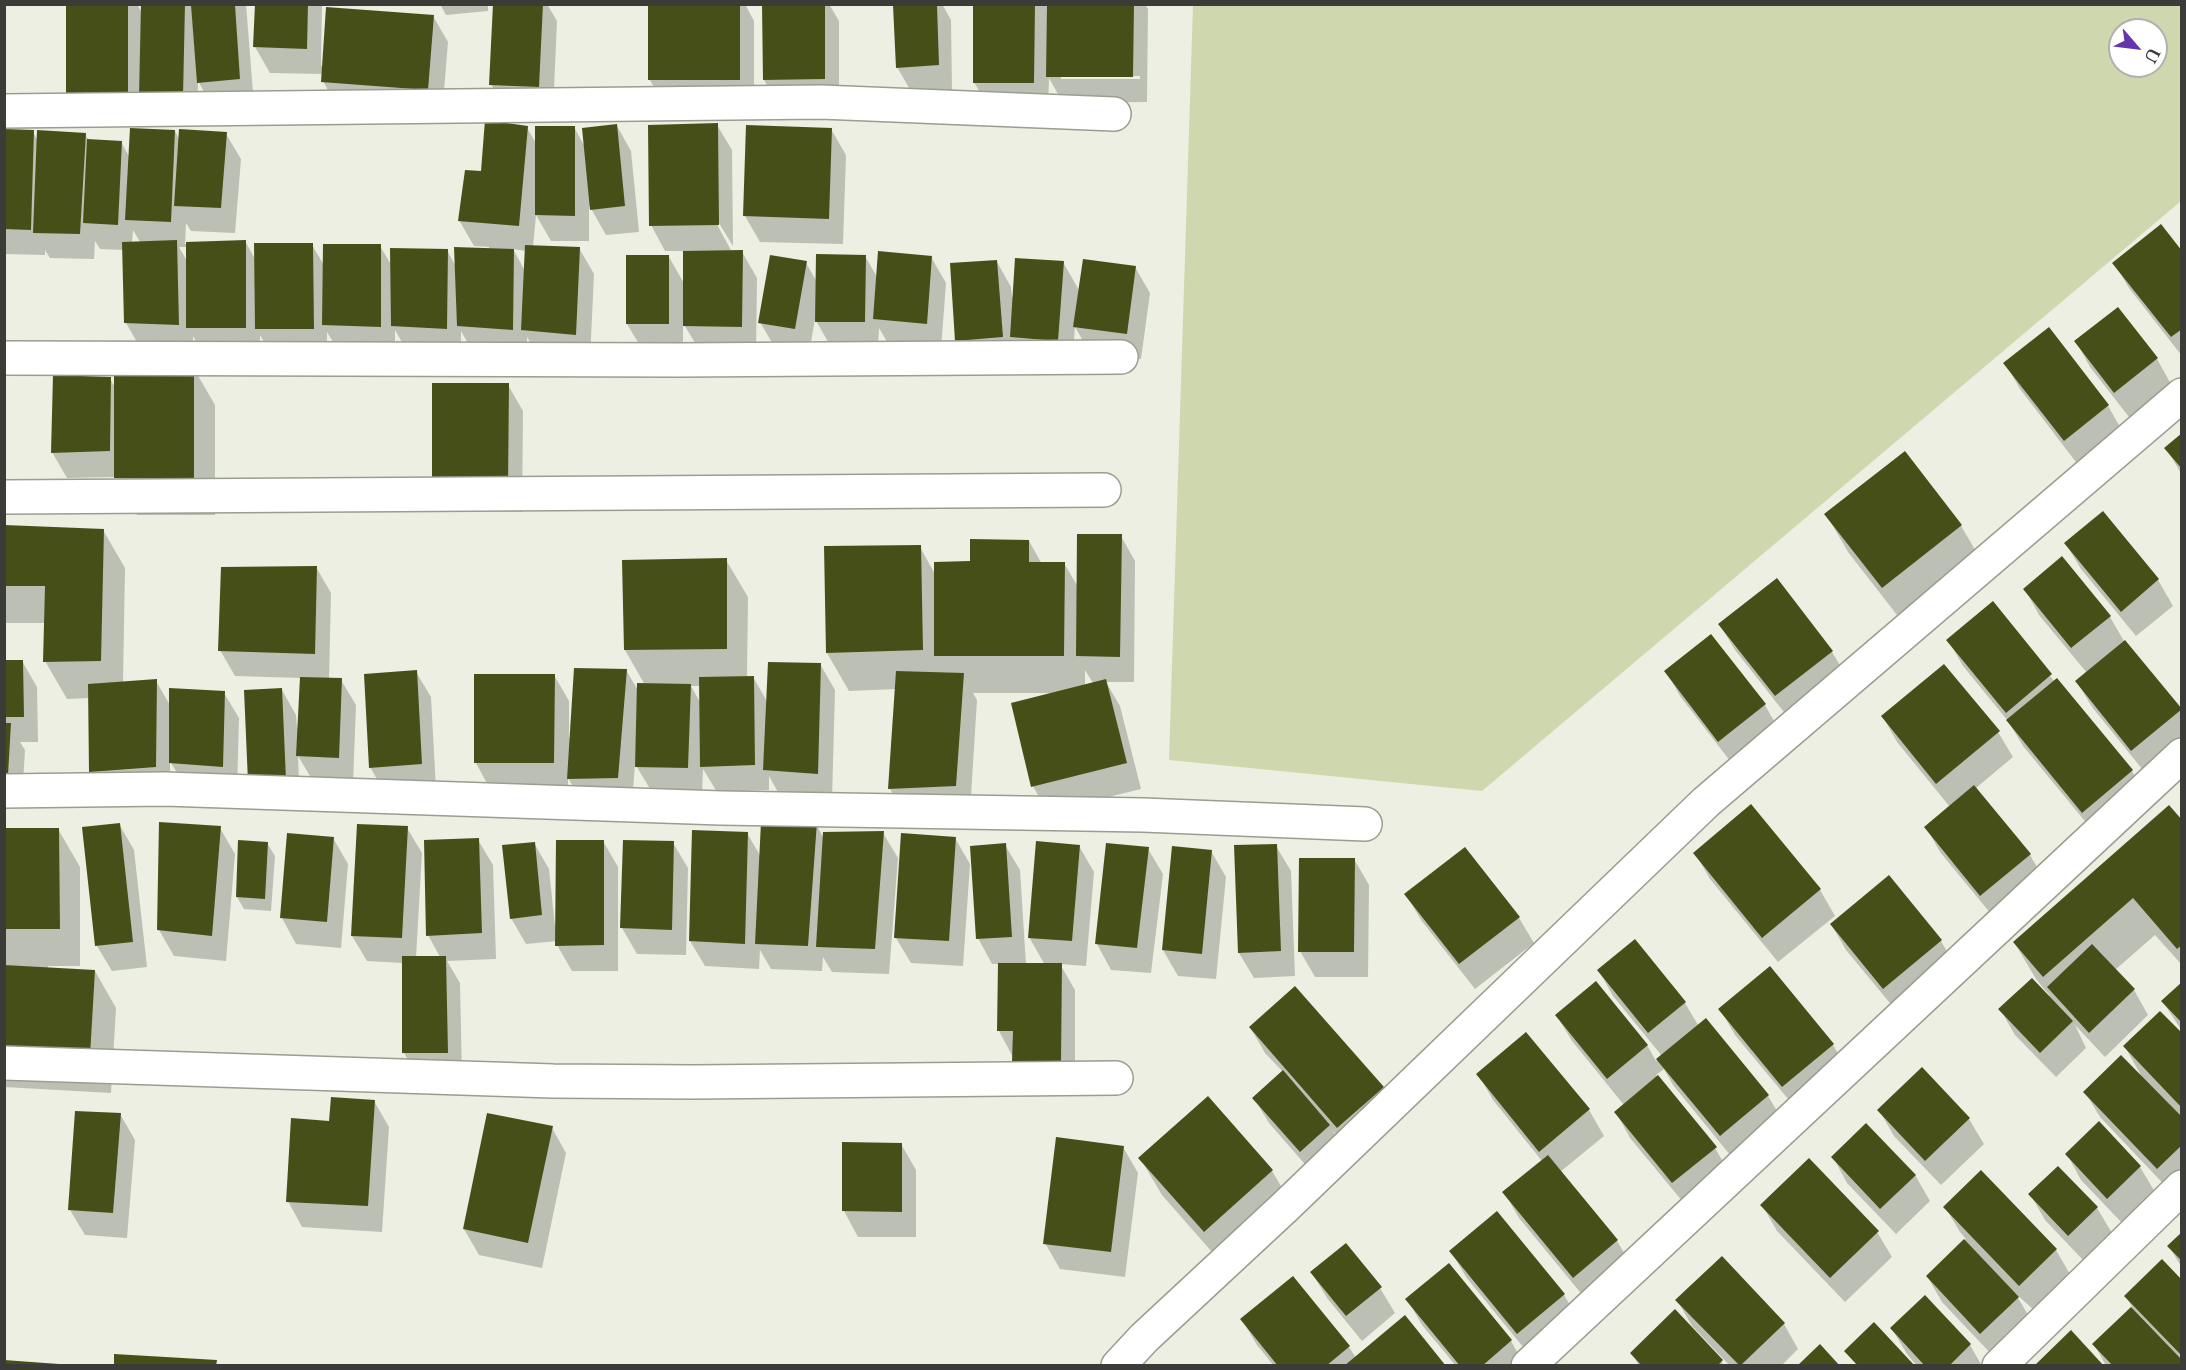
<!DOCTYPE html>
<style>
body{margin:0}
#map{position:relative;width:2186px;height:1370px;overflow:hidden;background:#ecefe2;font-family:"Libre Baskerville",serif}
canvas{display:block}
.frame{position:absolute;inset:0;border:6px solid #3b3c37;pointer-events:none}
.north{position:absolute;left:2108px;top:18px;width:60px;height:60px;box-sizing:border-box;background:#fff;border:2px solid #b1b1af;border-radius:50%;rotate:118deg;font-size:16px;font-weight:700;line-height:24px;text-align:center;color:#3b3c37}
.north::after{content:'';display:block;margin:auto;width:21px;height:27px;background:#6535ac;clip-path:polygon(50% 0,100% 100%,50% 72%,0 100%)}
</style>
<div id="map">
<canvas width="2186" height="1370"></canvas>
<div class="frame"></div>
<div class="north">U</div>
</div>
<script>
const ctx = document.querySelector('canvas').getContext('2d');
ctx.lineJoin = 'round';
function paint(path, color) {
  ctx.fillStyle = color;
  ctx.fill(path, 'evenodd');
}
function stroke(path, color, width, dash) {
  ctx.strokeStyle = color;
  ctx.lineWidth = width;
  ctx.lineCap = dash ? 'butt' : 'round';
  ctx.setLineDash(dash || []);
  ctx.stroke(path);
}
paint(new Path2D(`
 M1193 5H2181V201L1482 791 1169 760ZM2120 30H2156V66H2120Z`), '#ced7ad');
paint(new Path2D(`
 M67 4H137L142 13V4H192L193 7V4H246L254 105 213 108 198 81 197 122 82 119 67 93Z
 M256 4H322L321 66 433 16 448 42 442 115 337 107 323 81V74L270 73 255 47Z
 M440 4H488V11L446 15Z
 M494 4H547L557 21 553 112 506 110 491 84Z
 M650 4H745L754 21V105L664 106 650 80Z
 M764 4H829L839 21V104L779 105 764 80Z
 M895 4H942L951 20 952 91 912 93 897 67Z
 M975 4H1045L1049 10V4H1145L1148 9 1147 102 1063 103 1049 78 1048 108H989L974 82ZM1061 76H1140V79H1061Z
 M717 125 732 150 733 246 716 218 714 219 732 252H742L757 278 756 352 700 351 683 323V349H642L627 324 669 257 685 285V251H665L651 225Z
 M617 126 631 151 639 232 606 235 589 205V241H551L536 215 533 247 579 248 594 274 590 360 538 355 527 337V355L473 352 461 331V355L407 351 395 330V352L338 350 327 332V354H271L260 335V354L202 353 193 336V350L141 349 126 323 124 250 100 249 95 241 94 259 50 258 45 250V255L4 254V131L33 132 38 141 85 134 89 141 121 142 130 158 175 131 180 141 226 134 241 159 235 233 191 231 186 223 185 244 245 241 255 259 312 245 324 265 380 246 392 266 447 250 456 267 489 250V247L474 246 459 220 482 172 527 128 536 143 574 127 585 147ZM133 230 140 242 132 243ZM179 247H187V261ZM513 249 526 251 525 271Z
 M831 129 846 155 843 244 760 242 745 216Z
 M2182 253V356L2129 288 2114 263Z
 M865 256 877 277 931 257 946 283 941 349 889 345 879 328 878 347H831L815 319 809 354 775 348 760 322 806 263 817 282Z
 M997 262 1011 287 1012 297 1063 262 1080 292 1135 267 1150 293 1141 359 1090 353 1075 327 1072 366H972L957 340Z
 M2048 329 2108 406 2123 432 2079 466 2020 389 2005 363Z
 M2076 341 2157 359 2171 384 2129 417 2090 367Z
 M193 367 215 405V515H137L115 477 67 478 52 452 110 379 116 389Z
 M508 385 523 411 522 512 448 511 433 486Z
 M2182 435V475L2166 448Z
 M1904 453 1961 526 1983 563 1904 624 1848 552 1826 514Z
 M2103 513 2158 580 2173 606 2136 636 2081 569 2066 544Z
 M4 527 103 530 125 568 123 683 156 681 171 707 224 693 239 718 237 792 186 788 170 761V792L105 797 90 772V698L67 699 45 661 46 623H4Z
 M1121 536 1135 561 1134 682H1106L1120 706 1141 789 1047 812 1033 786 1050 693H973L977 700 970 812 905 814 890 789 897 689 849 691 827 653 826 548 920 547 935 574 971 563 1029 541 1042 564 1064 563 1078 587ZM1085 670 1093 683 1085 686Z
 M726 560 748 597 747 677H753L768 703 820 664 835 690 832 799 780 796 769 776V790L717 792 703 769 702 793 652 792 635 764 632 803 584 804 568 778V788L490 789 476 763 554 675 569 701V738H571L626 670 639 692 645 685 625 650ZM691 686H701V704Z
 M316 567 331 593 329 679 341 680 356 705 353 783 313 781 298 756 300 805 264 807 282 690 296 715 297 728H299L302 678 235 676 220 650Z
 M2025 589 2110 617 2124 641 2180 710 2182 747 2147 775 2092 707 2077 682 2087 673 2039 615Z
 M1992 604 2055 682 2132 771 2146 796 2098 837 2023 746 2008 721 1963 666 1948 640Z
 M1720 625 1832 652 1847 677 1791 721 1735 650Z
 M22 661 37 687 38 742H20L25 750 22 801 4 800V662Z
 M1666 671 1765 705 1779 730 1734 766 1680 696Z
 M416 672 431 697 436 789 385 793 370 767Z
 M1883 717 1998 732 2013 757 1976 788 2030 855 2045 881 1996 920 1940 852 1926 827 1950 807 1897 742Z
 M1751 807 1820 890 1835 916 1778 962 1710 879 1695 853Z
 M2182 822V965L2155 935 2115 970 2134 990 2148 1015 2105 1057 2075 1025 2086 1048 2056 1077 2015 1035 2000 1009 2050 996 2036 979 2014 942Z
 M119 824 134 850 147 967 112 971 97 946Z
 M816 824 824 839 883 833 898 858 889 974 832 972 823 957 822 971 771 969 760 950 759 969 705 966 690 941 747 833 761 857Z
 M220 828 235 854 226 961 174 956 159 930Z
 M407 828 422 853 416 957H440L428 935 478 840 493 865 496 959 447 961 460 983 462 1078H419L404 1053 403 963 367 961 352 936Z
 M4 829H58L80 867V966H48V969L95 971 116 1008 111 1093 4 1087Z
 M333 838 348 864 341 948 296 944 282 918Z
 M955 838 970 864 963 966 911 963 896 938Z
 M603 841 618 867V971H572L557 945V941L526 944 511 918 534 843 549 869 555 926H557Z
 M267 843 275 856 271 911 244 909 237 897Z
 M673 843 688 868 686 955 637 954 622 928Z
 M1005 845 1020 870 1026 965H1045L1029 937 1079 846 1094 872 1086 966 1060 964 1075 990V1087H1029L999 1031V964H992L978 938Z
 M1276 846 1291 871 1295 976 1254 978 1239 953Z
 M1148 849 1163 874 1151 973 1111 970 1097 944Z
 M1211 851 1226 877 1216 979 1178 976 1163 950Z
 M1354 859 1369 885 1368 977H1315L1300 951Z
 M1406 894 1519 918 1534 943 1475 989 1421 920Z
 M1831 924 1941 941 1955 966 1899 1014 1846 950Z
 M1635 942 1685 1003 1698 1025 1706 1020 1768 1096 1783 1121 1735 1161 1673 1085 1664 1069 1656 1075 1715 1148 1730 1174 1688 1208 1630 1138 1616 1112 1624 1105 1572 1041 1557 1016 1647 1045 1656 1061 1662 1056 1613 996 1599 971Z
 M2182 984V1031L2163 1002Z
 M1720 1009 1833 1045 1848 1070 1798 1111 1735 1035Z
 M1250 1027 1383 1088 1397 1113 1353 1152 1333 1131 1344 1151 1316 1177 1269 1123 1254 1098 1283 1072 1265 1053Z
 M1526 1034 1589 1110 1604 1136 1560 1172 1617 1241 1632 1266 1589 1303 1519 1218 1504 1192 1542 1161 1493 1100 1478 1074Z
 M2182 1036V1185L2173 1194 2100 1117 2085 1092 2142 1077 2125 1047Z
 M1922 1069 1969 1119 1984 1144 1941 1185 1894 1136 1879 1110Z
 M374 1101 389 1127 382 1232 302 1227 288 1201 331 1122Z
 M120 1114 135 1140 127 1238 85 1235 70 1210Z
 M2099 1123 2140 1167 2155 1192 2123 1224 2081 1180 2067 1154Z
 M552 1128 566 1153 542 1268 479 1255 464 1229Z
 M901 1144 916 1170V1237H858L844 1211Z
 M1123 1147 1138 1173 1125 1277 1060 1269 1045 1243Z
 M1833 1157 1915 1175 1930 1201 1896 1234 1847 1183Z
 M1140 1158 1272 1171 1294 1208 1226 1268 1162 1195Z
 M1981 1172 2056 1250 2071 1276 2035 1311 2015 1293 2033 1323 1996 1359 1942 1302 1927 1276 1966 1239 1960 1232 1945 1207Z
 M2030 1194 2097 1208 2112 1233 2083 1260 2045 1220Z
 M1762 1205 1877 1232 1892 1257 1845 1302 1777 1231Z
 M1497 1214 1564 1295 1579 1320 1532 1358 1466 1277 1451 1251Z
 M2182 1234V1268L2169 1246Z
 M1448 1265 1511 1341 1525 1366H1456L1422 1325 1407 1299Z
 M1312 1273 1380 1288 1395 1313 1362 1341 1327 1298Z
 M2182 1282V1366H2106L2094 1344 2132 1307 2126 1296Z
 M1677 1300 1784 1324 1798 1349 1781 1366H1730L1692 1326Z
 M1242 1320 1349 1347 1356 1358 1444 1366H1274L1257 1345Z
 M1892 1329 1970 1345 1982 1366H1917L1907 1354Z
 M1632 1353 1721 1361 1724 1366H1639Z`), '#0003');
paint(new Path2D(`
 M66 4H128V93H66Z
 M141 4H185L183 97 139 96Z
 M255 4H308L307 49 253 47Z
 M493 4H543L539 87 489 85Z
 M648 4H740V80H648Z
 M762 4H825V79L763 80Z
 M973 4H1035L1034 83H973Z
 M1047 4H1134L1133 77H1046Z
 M191 5H235L240 79 197 83Z
 M893 5H937L939 65 896 68Z
 M326 7 434 15 428 90 321 82Z
 M485 120 528 126 519 226 458 221 465 170 481 171Z
 M718 123 719 225 649 226 648 125Z
 M617 124 625 206 590 210 582 128Z
 M746 125 832 128 829 219 743 216Z
 M535 126H575V216L535 215Z
 M130 128 175 130 171 222 125 220Z
 M4 129 34 130 31 230 4 229Z
 M179 129 227 132 221 208 174 206Z
 M37 130 86 133 80 234 33 233Z
 M87 139 122 141 118 225 83 223Z
 M2161 224 2182 251V329L2171 337 2112 263Z
 M177 240 179 325 124 323 122 242Z
 M246 240V328H186V242Z
 M254 243H313L314 329H255Z
 M323 244H381V327L322 325Z
 M525 245 580 247 576 335 521 330Z
 M454 247 514 249 513 330 457 326Z
 M390 248 448 249 447 329 391 326Z
 M743 250 742 327 683 326V251Z
 M878 251 932 256 927 324 873 319Z
 M816 254 866 255 865 322H815Z
 M626 255H669V324H626Z
 M770 255 807 261 795 329 758 323Z
 M1015 258 1064 261 1058 341 1010 337Z
 M1083 259 1136 266 1127 334 1073 327Z
 M997 260 1003 337 955 341 950 263Z
 M2118 307 2158 358 2114 393 2074 341Z
 M2049 327 2109 405 2064 441 2003 363Z
 M114 366H194V478H114Z
 M53 375 111 377 110 451 51 453Z
 M432 383H509L508 486H432Z
 M2182 433V469L2164 448Z
 M1905 451 1962 525 1882 588 1824 514Z
 M2103 511 2159 579 2121 612 2064 543Z
 M4 525 104 529 101 661 43 662 45 586H4Z
 M1077 534H1122L1120 657 1076 656Z
 M970 539 1029 540V562H1065L1064 656H934V562L970 561Z
 M921 545 923 650 826 653 824 546Z
 M2062 556 2111 616 2071 648 2023 589Z
 M727 558V649L624 650 622 560Z
 M317 566 315 654 218 651 221 567Z
 M1777 578 1833 651 1775 696 1718 624Z
 M1993 601 2052 674 2006 713 1946 640Z
 M1711 634 1766 704 1718 742 1664 671Z
 M2125 640 2182 709 2131 751 2075 681Z
 M4 660H23L24 717H4Z
 M768 662 821 663 818 774 763 770Z
 M1944 664 2000 731 1936 784 1881 716Z
 M574 668 627 669 618 778 567 779Z
 M417 670 422 764 369 768 364 674Z
 M896 671 964 673 956 786 888 789Z
 M474 674H555L554 763H474Z
 M754 676 755 765 700 767 699 677Z
 M300 677 342 678 339 758 296 756Z
 M2057 678 2133 770 2082 813 2006 720Z
 M157 679 156 767 89 772 88 684Z
 M1106 679 1127 763 1031 787 1011 703Z
 M637 683 691 684 688 768 635 767Z
 M169 688 225 691 223 767 169 763Z
 M282 688 286 780 248 782 244 690Z
 M4 723H11L8 775H4Z
 M1974 785 2031 854 1980 896 1924 827Z
 M1751 804 1821 889 1762 938 1693 853Z
 M2169 805 2182 820V945L2177 949 2133 898 2043 977 2013 942Z
 M159 822 221 826 212 936 157 930Z
 M761 822H817L808 946 755 944Z
 M120 823 133 942 95 946 82 827Z
 M357 824 408 826 402 938 351 936Z
 M4 828H59L60 929H4Z
 M692 830 748 832 745 944 689 941Z
 M884 831 875 949 816 947 823 832Z
 M287 833 334 837 327 922 280 918Z
 M901 833 956 837 949 941 894 938Z
 M479 838 482 933 426 936 424 840Z
 M238 840 268 842 265 899 236 897Z
 M556 840H604V945L555 946Z
 M623 840 674 841 672 930 620 928Z
 M1036 841 1080 845 1072 941 1028 938Z
 M535 842 542 915 510 919 502 845Z
 M1006 843 1012 937 976 939 970 846Z
 M1106 843 1149 847 1137 948 1095 944Z
 M1277 844 1281 951 1238 953 1234 845Z
 M1172 846 1212 850 1202 954 1162 950Z
 M1465 847 1520 917 1459 964 1404 894Z
 M1299 858H1355L1354 952H1298Z
 M1889 875 1942 940 1883 989 1830 924Z
 M1635 939 1686 1002 1648 1033 1597 970Z
 M2092 944 2135 989 2089 1033 2047 987Z
 M402 956H446L448 1053H402Z
 M998 963H1062L1061 1062H1012L1013 1031H997Z
 M4 965 95 970 90 1056 4 1051Z
 M1770 966 1834 1044 1782 1087 1718 1009Z
 M2032 978 2073 1021 2040 1053 1998 1009Z
 M1596 981 1648 1045 1607 1079 1555 1015Z
 M2182 982V1023L2161 1001Z
 M1295 986 1384 1087 1337 1128 1249 1027Z
 M2160 1011 2182 1033V1108L2123 1046Z
 M1706 1018 1769 1095 1720 1136 1656 1059Z
 M1526 1032 1590 1109 1539 1152 1476 1074Z
 M2121 1055 2182 1117V1145L2157 1169 2083 1092Z
 M1922 1067 1970 1118 1925 1161 1877 1110Z
 M1283 1070 1330 1125 1300 1152 1252 1098Z
 M1658 1075 1717 1147 1672 1183 1614 1112Z
 M1208 1096 1273 1170 1204 1232 1138 1158Z
 M331 1097 375 1100 368 1206 286 1202 291 1118 329 1121Z
 M75 1111 121 1113 113 1213 68 1210Z
 M487 1113 553 1126 528 1243 463 1229Z
 M2099 1121 2141 1166 2107 1199 2065 1154Z
 M1866 1123 1916 1175 1880 1209 1831 1157Z
 M1056 1137 1124 1146 1111 1252 1043 1244Z
 M842 1142 902 1143V1212L842 1211Z
 M1548 1155 1618 1240 1573 1278 1502 1192Z
 M1809 1158 1879 1231 1830 1278 1760 1205Z
 M2058 1166 2098 1207 2068 1236 2028 1194Z
 M1981 1170 2057 1249 2019 1286 1943 1207Z
 M1497 1211 1565 1294 1517 1334 1449 1251Z
 M2182 1232V1261L2167 1246Z
 M1964 1239 2019 1297 1980 1334 1926 1276Z
 M1346 1243 1382 1287 1346 1316 1310 1272Z
 M1722 1256 1785 1323 1740 1366 1675 1300Z
 M2162 1259 2182 1280V1356L2124 1296Z
 M1449 1263 1512 1340 1482 1366H1460L1405 1299Z
 M1293 1276 1350 1346 1326 1366H1278L1240 1319Z
 M1925 1295 1971 1344 1949 1366H1925L1890 1328Z
 M2131 1307 2182 1360V1366H2113L2092 1344Z
 M1675 1309 1723 1360 1717 1366H1642L1630 1353Z
 M1405 1315 1446 1366H1344Z
 M1874 1322 1915 1366H1858L1844 1351Z
 M2071 1330 2104 1366H2034Z
 M1820 1344 1840 1366H1797Z
 M114 1354 217 1360 216 1366H114Z
 M4 1360 59 1364V1366H4Z`), '#474f19');
const street = new Path2D(`
 M4 111 821 102 1114 114
 M4 358 679 360 1121 357
 M4 497 1104 490
 M4 791 165 789 721 808 1143 815 1365 824
 M4 1063 553 1081 693 1082 1116 1078
 M1118 1366 1144 1338 1286 1206 1706 802 2182 395
 M1528 1366 2182 755
 M1999 1366 2182 1187`);
stroke(street, '#9a9d91', 36);
stroke(street, '#fff', 33);
</script>
